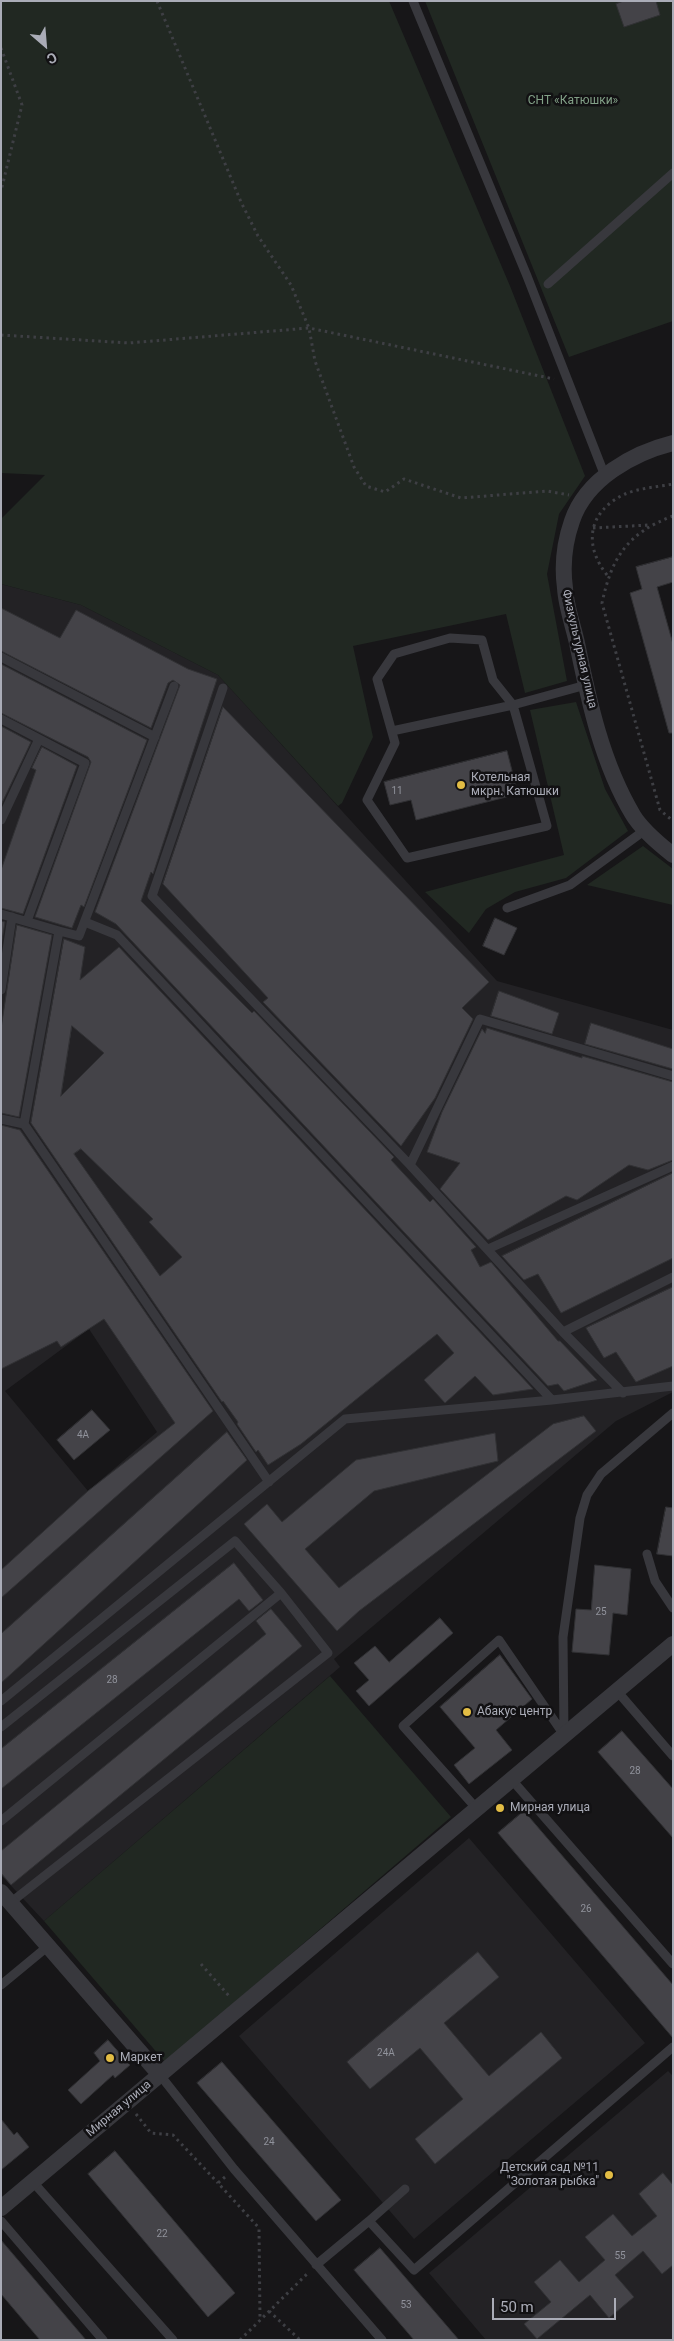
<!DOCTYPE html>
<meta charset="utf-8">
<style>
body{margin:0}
#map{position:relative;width:674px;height:2341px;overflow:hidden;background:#171618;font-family:Roboto,sans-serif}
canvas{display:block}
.frame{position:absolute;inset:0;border:2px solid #aaacb7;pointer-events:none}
.north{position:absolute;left:20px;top:20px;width:50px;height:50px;-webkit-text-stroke:4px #121113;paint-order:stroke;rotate:153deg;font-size:14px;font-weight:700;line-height:20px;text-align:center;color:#aaacb7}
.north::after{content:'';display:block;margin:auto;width:18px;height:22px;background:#aaacb7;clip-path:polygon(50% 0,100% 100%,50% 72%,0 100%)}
.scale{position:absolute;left:492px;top:2298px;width:124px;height:22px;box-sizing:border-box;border:2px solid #aaacb7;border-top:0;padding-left:6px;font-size:15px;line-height:18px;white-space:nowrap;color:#aaacb7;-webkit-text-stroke:4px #121113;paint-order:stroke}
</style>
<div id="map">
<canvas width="674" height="2341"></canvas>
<div class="frame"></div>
<div class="north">С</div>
<div class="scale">50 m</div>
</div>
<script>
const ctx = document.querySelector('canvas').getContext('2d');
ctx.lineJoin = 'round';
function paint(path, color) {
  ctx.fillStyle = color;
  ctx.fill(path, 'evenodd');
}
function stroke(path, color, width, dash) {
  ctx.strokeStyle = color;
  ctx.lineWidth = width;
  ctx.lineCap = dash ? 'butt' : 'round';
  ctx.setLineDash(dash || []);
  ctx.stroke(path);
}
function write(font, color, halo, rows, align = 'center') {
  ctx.font = font + ' Roboto,sans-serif';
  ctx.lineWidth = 5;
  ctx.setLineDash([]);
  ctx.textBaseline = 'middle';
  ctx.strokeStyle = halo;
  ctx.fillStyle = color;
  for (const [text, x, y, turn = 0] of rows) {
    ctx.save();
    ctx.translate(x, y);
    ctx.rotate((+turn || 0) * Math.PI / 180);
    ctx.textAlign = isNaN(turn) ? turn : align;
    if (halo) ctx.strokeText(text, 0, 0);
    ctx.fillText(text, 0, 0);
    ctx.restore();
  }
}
paint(new Path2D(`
 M1 584 81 605 218 675 497 981 673 1030V1392L616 1421 334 1659 340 1667 44 1921 1 1875ZM89 1329 157 1432 88 1491 5 1391Z
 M469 1838 645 2043 414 2239 239 2036Z
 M668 2071 673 2076V2340H486L429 2273Z`), '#232225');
paint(new Path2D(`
 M1 1H389L510 286 585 476 559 514 547 574 567 681 525 693 506 614 353 646 373 737 342 803 338 806 218 675 81 605 1 584V519L45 475 1 473Z
 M425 1H673V321L569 357Z
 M576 702 605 789 628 831 566 878 515 892 486 909 469 933 425 892 564 855 530 710Z
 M643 846 673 869V905L587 885Z
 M330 1676 451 1817 165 2062 44 1921Z`), '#212822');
const building = new Path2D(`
 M624 1H656L660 15 624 27 616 4Z
 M673 557V582L657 587 673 644V733H669L630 593 642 589 636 567Z
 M1 608 60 638 76 610 188 669 217 679 153 874 151 872 141 901 252 1013 254 1011 394 1157 391 1160 430 1202 433 1199 476 1247 471 1250 480 1267 491 1262 558 1341H560L597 1380 564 1391 558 1384 548 1386 116 924 95 912 180 685 173 680 168 683 151 728 1 651Z
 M1 664 147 740 84 907 81 905 72 928 35 917 91 762 88 757 1 713Z
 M223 707 489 982 462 1008 473 1019 435 1098 401 1146 263 1002 268 998 163 884Z
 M1 726 31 742 1 805Z
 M42 747 77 766 23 914 1 908V870L36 770 32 768Z
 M507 751 518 794 416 820 411 800 390 805 384 782Z
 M495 918 517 928 504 955 483 946Z
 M1 921 5 922 1 946Z
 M17 925 52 935 19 1117 1 1113V1029Z
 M64 939 85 947 80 980 119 947 533 1389 493 1395 475 1376 445 1403 424 1380 454 1353 437 1334 301 1444 268 1465 258 1450 256 1452 237 1424 238 1422 223 1401 222 1402 31 1123ZM72 1026 104 1053 61 1096ZM81 1149 153 1219 149 1222 182 1257 160 1276 74 1154Z
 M499 991 559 1013 552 1034 491 1016Z
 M591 1023 673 1049V1069L585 1044Z
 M487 1028 582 1058V1056L673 1082V1160L648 1170 629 1165 577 1200 566 1196 488 1240 440 1189 460 1163 427 1152 442 1112 482 1029 485 1033Z
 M1 1125 20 1130 213 1411 1 1598V1570L88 1491 175 1423 104 1319 61 1347 57 1341 1 1369Z
 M673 1173V1258L561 1313 538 1274 524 1280 502 1256Z
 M673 1287V1366L636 1382 616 1352 604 1358 586 1328Z
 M92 1410 110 1430 74 1460 57 1440Z
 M584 1416 596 1431 359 1611 337 1631 244 1524 267 1504 282 1522 356 1460 495 1433 498 1461 374 1491 305 1549 339 1588 553 1424Z
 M227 1432 247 1460 1 1683V1634Z
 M666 1507 673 1508V1556L657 1554Z
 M234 1563 263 1600 249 1611 239 1599 1 1789V1749Z
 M595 1565 631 1569 627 1615 613 1613 609 1655 572 1652 576 1609 591 1610Z
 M271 1609 302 1646 11 1885 1 1873V1851L266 1634 256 1621Z
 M440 1618 453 1633 369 1706 356 1691 369 1680 354 1663 375 1646 389 1662Z
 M500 1655 532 1699 496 1730 512 1750 469 1784 454 1765 475 1748 440 1707Z
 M622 1731 673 1789V1838L598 1752Z
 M524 1811 673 1985V2038L498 1833Z
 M478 1952 499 1977 444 2023 489 2076 541 2032 562 2058 435 2164 415 2139 463 2099 420 2048 370 2089 347 2062Z
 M108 2040 130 2065 115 2078 113 2075 81 2104 68 2090 100 2061 94 2053Z
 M222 2062 341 2200 316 2221 197 2083Z
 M1 2119 14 2135 17 2132 29 2147 1 2170Z
 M115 2151 235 2293 208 2317 88 2174Z
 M663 2173 673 2185V2265L662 2274 643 2251 615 2275 634 2297 609 2318 590 2295 537 2339 524 2324 551 2302 534 2282 560 2260 579 2282 605 2260 585 2237 613 2214 632 2236 657 2216 639 2194Z
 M1 2240 86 2340H40L1 2294Z
 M380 2248 459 2340H414L354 2270Z`);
paint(building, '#444348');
stroke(building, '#313134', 1);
stroke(new Path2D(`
 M157 1 241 202 258 236 291 285 309 328 315 361 354 467 366 486 385 492 404 479 461 498 547 491 569 495
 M1 48 22 105 1 191
 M1 335 129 343 309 328 554 379
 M673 516C628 533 612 556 602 603L660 810 673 821
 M593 528 649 525
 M607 575C584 546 587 513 623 495 637 488 658 487 673 484
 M201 1964 229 1996
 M136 2114 151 2133 173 2135 218 2183
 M225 2177 218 2183 259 2228 260 2320
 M269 2311 300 2340
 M240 2340 309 2272`), '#3e3f44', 3, [2.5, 4]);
stroke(new Path2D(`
 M413 1 527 276 605 476
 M548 284 673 173
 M1 657 155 737
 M223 688 152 896 410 1165 563 1332 623 1393
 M1 719 85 763 27 921
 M392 731 513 705 547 826 407 858 367 800 395 743 377 679 394 654 450 638 482 640 493 680 513 705 586 685
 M1 820 39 739
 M507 908 570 885 645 830
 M1 914 59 931
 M85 922 117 935 552 1400 673 1386
 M1 990 12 917
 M1 1119 24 1124 269 1482
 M24 1124 59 931 79 936 174 686
 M410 1165 480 1019 673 1076
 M488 1249 673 1166
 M563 1332 673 1277
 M647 1554 655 1581 673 1608
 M617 1691 673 1756
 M1 1701 345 1419 552 1400
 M1 1727 235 1541 281 1593 1 1821
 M564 1735 563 1637 580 1518 587 1495 601 1474 673 1413
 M512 1780 673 1964
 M477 1809 403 1726 499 1640 564 1735
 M10 1903 328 1653 281 1593
 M1 1985 47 1947
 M160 2075 234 2169 382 2340
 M33 2182 173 2340
 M1 2221 103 2340
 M369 2221 405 2189
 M316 2265 369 2221 414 2270 673 2047`), '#38383d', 9);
stroke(new Path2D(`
 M673 443C633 453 586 479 572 521 565 541 562 566 565 588 566 606 573 625 577 643 589 702 602 763 633 815 642 830 659 844 673 855
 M1 1892 160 2075
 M1 2208 673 1644`), '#38383d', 16);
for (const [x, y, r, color] of [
 [461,785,5,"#e2bc44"],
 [467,1712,5,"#e2bc44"],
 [500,1808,5,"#e2bc44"],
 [110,2058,5,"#e2bc44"],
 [609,2175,5,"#e2bc44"]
]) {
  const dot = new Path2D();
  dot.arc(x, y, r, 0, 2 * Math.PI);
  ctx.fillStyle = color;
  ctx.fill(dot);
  stroke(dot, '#121113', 2);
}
write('10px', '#90929b', null, [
 ["11",397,791],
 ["4А",83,1435],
 ["25",601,1612],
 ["28",112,1680],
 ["28",635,1771],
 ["26",586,1909],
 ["24А",386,2053],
 ["24",269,2142],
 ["22",162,2234],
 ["55",620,2256],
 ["53",406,2305]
]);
write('12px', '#82a087', '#121113', [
 ["СНТ «Катюшки»",573,101]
]);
write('12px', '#aaacb7', '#121113', [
 ["Физкультурная улица",579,649,77],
 ["Мирная улица",119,2109,-40]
]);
write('12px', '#aaacb7', '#121113', [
 ["Котельная",471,778],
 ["мкрн. Катюшки",471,792],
 ["Абакус центр",477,1712],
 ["Мирная улица",510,1808],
 ["Маркет",120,2058],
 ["Детский сад №11",599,2168,"right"],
 ["\"Золотая рыбка\"",599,2182,"right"]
], 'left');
</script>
